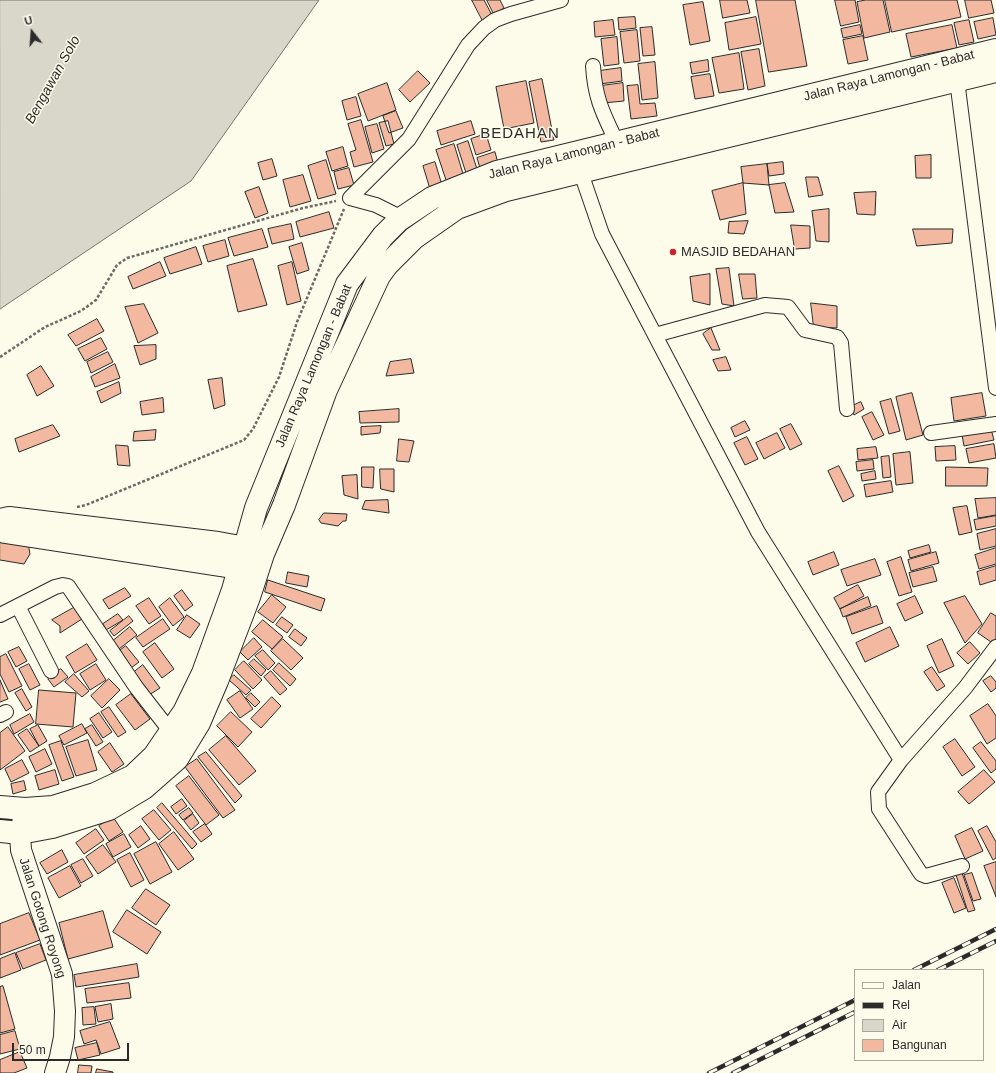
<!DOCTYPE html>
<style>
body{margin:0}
#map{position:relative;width:996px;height:1073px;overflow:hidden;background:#fdfbea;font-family:Arial,sans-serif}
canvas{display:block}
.legend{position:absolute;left:854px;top:969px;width:130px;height:92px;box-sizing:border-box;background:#fdfbea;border:1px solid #a9a89e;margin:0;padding:5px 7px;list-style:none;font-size:12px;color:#2b2b2b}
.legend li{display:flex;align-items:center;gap:8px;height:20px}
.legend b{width:20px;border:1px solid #a9a89e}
.north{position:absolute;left:12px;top:12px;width:40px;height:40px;-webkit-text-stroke:3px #fdfbea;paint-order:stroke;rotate:343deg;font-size:11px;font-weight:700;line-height:16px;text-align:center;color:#2b2b2b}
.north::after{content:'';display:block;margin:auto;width:14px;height:18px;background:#2b2b2b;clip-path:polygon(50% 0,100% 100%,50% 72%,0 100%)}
.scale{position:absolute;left:12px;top:1043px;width:117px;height:18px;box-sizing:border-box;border:2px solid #2b2b2b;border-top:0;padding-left:5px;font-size:12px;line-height:14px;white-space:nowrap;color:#2b2b2b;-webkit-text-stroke:3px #fdfbea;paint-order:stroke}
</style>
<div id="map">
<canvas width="996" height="1073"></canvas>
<ul class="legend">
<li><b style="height:5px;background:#fdfbea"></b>Jalan</li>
<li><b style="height:5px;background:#2b2b2b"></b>Rel</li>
<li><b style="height:11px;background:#d8d7c9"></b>Air</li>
<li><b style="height:11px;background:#f2b8a0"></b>Bangunan</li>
</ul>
<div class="north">U</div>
<div class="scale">50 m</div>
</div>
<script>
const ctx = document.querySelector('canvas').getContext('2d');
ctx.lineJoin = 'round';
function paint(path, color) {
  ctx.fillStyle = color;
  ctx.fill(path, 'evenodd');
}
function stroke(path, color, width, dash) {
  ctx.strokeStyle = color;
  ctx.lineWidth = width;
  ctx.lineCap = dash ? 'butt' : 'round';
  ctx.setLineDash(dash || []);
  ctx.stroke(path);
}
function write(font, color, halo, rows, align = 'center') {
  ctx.font = font + ' Arial,sans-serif';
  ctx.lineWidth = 3;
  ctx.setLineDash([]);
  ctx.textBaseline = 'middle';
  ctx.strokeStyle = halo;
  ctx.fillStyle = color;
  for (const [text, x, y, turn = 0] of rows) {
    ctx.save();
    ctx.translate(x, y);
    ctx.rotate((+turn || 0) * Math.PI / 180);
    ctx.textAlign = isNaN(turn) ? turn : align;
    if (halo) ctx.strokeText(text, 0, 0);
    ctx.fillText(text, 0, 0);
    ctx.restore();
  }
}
const water = new Path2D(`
 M0 0H319L191 181 0 309Z`);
paint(water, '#d8d7c9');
stroke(water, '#74746e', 1);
const building = new Path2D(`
 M472 0H484L494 19 484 23Z
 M487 0H500L504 8 494 14Z
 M720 0H747L750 13 723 18Z
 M756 0H795L807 66 769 72Z
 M835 0H855L859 22 841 26Z
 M866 0H883L890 32 864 38 857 2Z
 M885 0H957L961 17 892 32Z
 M965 0H991L994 13 969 18Z
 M703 2 710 41 690 45 683 5Z
 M635 17 636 28 619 30 618 18Z
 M756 17 761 44 729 50 725 23Z
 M993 18 996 35 978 39 974 22Z
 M613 20 615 35 595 37 594 22Z
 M969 20 974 42 959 45 954 23Z
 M860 25 862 34 843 38 841 29Z
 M952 25 957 48 911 57 906 34Z
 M652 27 655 55 643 56 640 28Z
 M637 30 640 61 624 63 620 32Z
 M863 36 868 60 848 64 843 40Z
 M617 37 619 64 604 66 601 39Z
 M759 49 765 86 748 90 741 52Z
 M739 53 744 89 719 93 712 58Z
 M708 60 709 71 692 74 690 63Z
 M655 62 658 98 642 100 638 64Z
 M621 68 622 81 600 84 599 71Z
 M418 71 430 83 410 102 399 90Z
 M710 74 714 96 695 99 691 77Z
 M542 79 554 140 541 142 529 82Z
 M526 81 534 123 504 129 496 87Z
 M387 83 396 110 368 121 358 94Z
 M623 83 624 101 603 103 601 86Z
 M638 85 640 104 655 103 657 116 631 119 627 86Z
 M356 97 361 116 347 120 342 101Z
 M396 111 403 128 389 133 383 116Z
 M361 120 373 162 354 167 350 152 356 150 348 124Z
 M388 121 394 144 386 146 379 123Z
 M471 121 475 134 441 145 437 131Z
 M377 124 384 149 372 153 365 127Z
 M486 134 491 150 476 155 471 139Z
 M468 141 477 169 466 173 457 145Z
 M454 144 464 177 447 183 436 150Z
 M343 147 348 166 332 171 326 152Z
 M495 152 498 163 480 168 477 158Z
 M931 155V178H916L915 156Z
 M272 159 277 176 263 180 258 163Z
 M326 160 336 194 318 199 308 166Z
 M435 162 442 185 430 189 423 166Z
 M783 162 784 174 769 176 767 164Z
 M767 164 769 185 743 183 741 167Z
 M349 168 354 185 338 189 334 172Z
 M303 175 311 201 290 207 283 180Z
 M806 177H818L823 195 809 197Z
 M743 183 746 214 720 220 712 191Z
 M785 183 794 212 775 213 769 185Z
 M259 187 268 213 255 218 245 192Z
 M876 192 875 215 857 214 854 193Z
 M829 209V242L816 241 812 211Z
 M329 212 334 228 300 237 296 222Z
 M748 221 744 234 728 233 729 222Z
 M291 224 294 239 272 244 268 229Z
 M791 225 810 226V248L795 249Z
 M262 229 268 247 234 256 228 238Z
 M913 229H953L952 243 917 246Z
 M225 240 229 256 208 262 203 246Z
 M302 243 309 270 297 274 289 247Z
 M196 247 202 264 170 274 164 258Z
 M253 259 267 305 238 312 227 266Z
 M160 262 166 276 133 289 128 277Z
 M292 262 301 301 287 305 278 266Z
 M729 268 734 306 722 304 716 269Z
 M710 274V305L693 301 690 277Z
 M739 274H755L757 298 743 299Z
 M811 303 837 306V328L814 327Z
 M144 304 158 333 138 343 125 307Z
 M97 319 104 331 76 346 68 335Z
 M711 328 720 350H712L703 334Z
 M101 338 107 349 85 361 78 349Z
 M156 345V359L140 365 134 346Z
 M108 352 113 362 91 373 87 362Z
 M726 357 731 370 718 371 713 360Z
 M411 359 414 373 386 376 390 362Z
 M115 364 120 378 95 387 91 377Z
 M41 366 54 386 37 396 27 375Z
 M222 378 225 405 214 409 208 380Z
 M119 382 121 393 101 403 97 392Z
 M912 393 923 435 906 440 896 397Z
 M982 393 986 416 954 421 951 398Z
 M163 398 164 412 142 415 140 402Z
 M891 399 900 431 889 434 880 402Z
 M861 402 864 409 854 415 850 407Z
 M399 409V422L360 423 359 412Z
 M872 412 884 435 873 440 862 417Z
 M745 421 750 430 735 437 731 428Z
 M791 424 802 444 790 450 780 429Z
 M53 425 60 436 19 452 15 439Z
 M381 426 380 433 361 435V427Z
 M991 429 994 440 964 446 962 435Z
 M156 430 155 440 133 441 134 432Z
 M777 433 785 448 764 459 756 443Z
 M747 437 758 459 745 465 734 443Z
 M399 439 414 441 409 462 397 461Z
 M994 444 996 458 969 463 966 449Z
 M116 445 128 446 130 466 118 465Z
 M955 446 956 460 936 461 935 447Z
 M876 447 878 458 858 460 857 449Z
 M910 452 913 483 896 485 893 454Z
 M889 456 891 477 883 478 881 457Z
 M873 460 874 469 857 471 856 462Z
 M839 466 854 496 843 502 828 471Z
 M362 467H374L373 488 362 487Z
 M946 467 988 468 987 486H946Z
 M380 469H394V492L381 489Z
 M875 471 876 479 862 481 861 474Z
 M357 475 358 499 344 495 342 476Z
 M891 481 893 492 866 497 864 485Z
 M996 498V515L978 518 975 499Z
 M388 500 389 513 362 509 365 501Z
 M967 506 972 532 959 535 953 508Z
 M324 513 347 514 346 521H343L338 526 321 523 319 520Z
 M996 516V526L976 530 974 520Z
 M996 529V546L980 550 977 534Z
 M0 539 28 543 30 554 24 564 0 560Z
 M929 545 931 552 910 558 908 551Z
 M996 548V564L979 569 975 555Z
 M834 552 839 565 813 575 808 562Z
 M936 552 939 563 911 571 908 560Z
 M901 557 912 592 899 596 887 562Z
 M875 559 881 575 847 586 841 570Z
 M996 566V580L980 585 977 572Z
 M933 567 937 581 913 587 909 573Z
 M288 572 309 576 307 587 286 583Z
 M268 580 325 599 321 611 265 592Z
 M858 585 864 596 840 609 834 598Z
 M125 588 131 596 109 609 103 600Z
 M182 590 193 605 185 611 174 596Z
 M272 595 286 607 273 623 258 612Z
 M915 596 923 613 905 621 897 604Z
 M965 596 982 624 965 643 944 603Z
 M868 597 871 606 843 617 840 609Z
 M149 598 161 616 149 624 136 606Z
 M170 598 184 617 173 626 159 607Z
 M77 606 82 619 60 633V626L52 620Z
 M877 606 883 623 852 634 846 617Z
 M991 613 996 616V641L994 644 978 633Z
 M118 614 123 620 106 630 103 624Z
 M187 615 200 624 190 638 177 630Z
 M129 616 133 621 114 636 110 631Z
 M282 617 293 625 287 633 276 625Z
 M163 619 170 629 143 647 136 638Z
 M263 620 283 637 272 649 252 632Z
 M130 627 137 635 119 649 113 641Z
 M890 627 899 646 865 662 856 643Z
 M295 629 307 638 301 646 289 637Z
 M254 638 262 647 248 660 240 652Z
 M283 639 303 658 291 670 271 651Z
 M942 639 954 666 939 673 927 646Z
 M970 642 980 653 968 664 957 653Z
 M155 643 174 669 162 678 143 652Z
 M87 644 97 660 75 673 66 657Z
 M126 646 139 662 131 668 118 652Z
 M19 647 27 661 16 667 8 652Z
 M263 650 275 663 268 670 255 656Z
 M6 654 22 686 9 692 0 674V657Z
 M254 659 266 670 261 676 249 664Z
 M244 661 262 680 253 689 235 670Z
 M279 663 296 679 290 686 273 670Z
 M29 664 40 685 30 690 19 669Z
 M96 664 106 680 90 690 80 674Z
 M143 665 160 688 149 695 133 673Z
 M932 667 945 686 937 691 924 672Z
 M61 669 68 677 54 687 48 679Z
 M271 671 287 689 280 695 264 677Z
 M74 674 89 691 82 697 65 682Z
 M234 675 251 690 246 695 229 680Z
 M991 676 996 682V688L991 692 983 681Z
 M109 679 120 690 102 708 91 696Z
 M0 680 8 699 0 702Z
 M22 689 32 707 26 711 15 693Z
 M39 690 76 693 73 727 36 724Z
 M240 691 253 709 240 718 227 700Z
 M251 693 260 702 255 707 246 698Z
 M131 694 150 719 135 730 116 705Z
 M272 697 281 706 261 728 251 719Z
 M988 704 996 716V738L987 744 970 716Z
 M109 707 126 732 118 737 101 712Z
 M231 712 252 732 238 747 217 726Z
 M99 713 112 732 103 738 90 719Z
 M30 714 34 722 14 734 10 725Z
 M82 724 87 733 64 745 59 736Z
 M38 725 47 741 39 746 30 729Z
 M92 725 103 742 96 746 85 729Z
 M8 727 25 751 0 770V733Z
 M27 729 39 746 30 752 18 735Z
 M226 736 256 771 239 785 209 750Z
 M955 739 975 767 962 776 943 747Z
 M88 740 97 770 76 776 66 747Z
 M61 741 74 777 62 781 49 745Z
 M981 742 996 761V769L991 773 973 748Z
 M110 743 124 764 112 772 98 752Z
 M45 749 52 764 36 772 29 757Z
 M206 752 242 796 235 803 198 757Z
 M197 759 235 810 223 818 185 767Z
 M22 760 29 773 11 782 5 769Z
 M55 770 59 784 39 790 35 776Z
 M984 770 995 782 969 804 958 792Z
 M189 776 219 815 206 825 176 786Z
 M24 781 26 790 13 794 11 784Z
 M182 799 187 806 176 814 171 807Z
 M162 803 197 844 192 849 157 808Z
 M189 808 193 813 183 820 179 815Z
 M154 810 171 830 159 840 142 819Z
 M193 814 199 823 191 830 184 821Z
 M113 817 123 832 109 841 99 826Z
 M205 824 212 834 201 842 193 832Z
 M141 826 150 839 138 848 129 835Z
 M987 826 996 842V858L993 860 978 831Z
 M972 828 983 851 965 859 955 836Z
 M96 829 104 840 84 854 76 843Z
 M174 832 194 859 178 870 159 844Z
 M124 834 131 847 113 857 106 844Z
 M156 842 172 872 150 884 134 854Z
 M103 845 116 862 98 874 86 857Z
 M62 850 68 862 47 874 40 863Z
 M130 853 144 880 131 887 117 860Z
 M83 859 93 876 81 883 71 865Z
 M996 862V897L984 866Z
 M70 866 81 886 59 898 48 878Z
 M962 873 975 910 968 912 956 875Z
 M972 873 981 899 973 901 964 875Z
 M954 878 966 908 954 913 942 883Z
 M146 889 170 905 156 925 132 908Z
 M127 910 161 932 147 954 113 932Z
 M103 911 113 947 68 959 59 923Z
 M29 913 40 940 0 955V924Z
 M40 944 46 960 23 969 16 953Z
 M15 953 21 970 0 978V959Z
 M137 964 139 977 76 987 74 975Z
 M129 983 131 998 87 1003 85 989Z
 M3 986 15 1029 0 1033V987Z
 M111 1004 113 1019 98 1022 95 1007Z
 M94 1007 96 1024 83 1025 82 1008Z
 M110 1022 120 1048 101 1054 96 1040 84 1044 80 1031Z
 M15 1031 20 1049 0 1054V1035Z
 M97 1043 100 1055 78 1060 75 1048Z
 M20 1052 27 1068 14 1073H0V1060Z
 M79 1065 92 1066 91 1073H78Z
 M97 1069 113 1072V1073H96Z`);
paint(building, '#f2b8a0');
stroke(building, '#2b2b2b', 1);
const street = new Path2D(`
 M593 66C595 99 603 113 617 143
 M957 80 996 388
 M580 170 602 234 758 532 901 760
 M402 218 376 205 350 198 409 139 468 45 484 28 495 20 511 14 561 0
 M655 335 765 305 788 307 805 330 837 337 841 343 847 409
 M931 433 996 424
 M18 606 51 671
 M0 615 55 587 63 585 68 586 136 687 171 732
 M0 715 6 712
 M962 866 926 876 921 874 879 809 878 792 901 760 965 688 996 647`);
const secondary = new Path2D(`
 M25 809 20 833 21 850 62 974 65 1011 64 1037 60 1057 55 1073`);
const highway = new Path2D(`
 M0 520 9 518 218 543 246 548 260 553
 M0 528 5 532 239 568 253 573
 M0 807 25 809 53 807 95 794 133 776 154 756 184 712 203 673 233 590 256 508 347 284 383 236 399 220 432 198 497 172 996 50
 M0 831 20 833 52 827 109 809 144 788 177 759 199 723 217 681 249 597 263 554 284 505 326 390 379 276 387 265 414 238 457 208 506 190 996 71`);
stroke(street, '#2b2b2b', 16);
stroke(secondary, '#2b2b2b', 22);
stroke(highway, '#2b2b2b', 24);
stroke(new Path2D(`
 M0 357 45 327 81 311 96 300 117 265 127 258 303 208 336 201
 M77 507 86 505 244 440 253 429 279 377 297 322 344 209`), '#6a6964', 2.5, [3, 2]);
stroke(street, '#fdfbea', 14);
stroke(secondary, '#fdfbea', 20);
stroke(highway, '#fdfbea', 22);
const rail = new Path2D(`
 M914 970 996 929
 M938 970 996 941
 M709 1073 855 1000
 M733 1073 855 1012`);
stroke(rail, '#2b2b2b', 4.5);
stroke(rail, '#fdfbea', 3, [9]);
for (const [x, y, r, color] of [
 [673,252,4,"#c62828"]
]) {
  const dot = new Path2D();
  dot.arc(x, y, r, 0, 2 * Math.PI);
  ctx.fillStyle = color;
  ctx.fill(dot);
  stroke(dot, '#fdfbea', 1.5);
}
write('13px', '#2b2b2b', '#fdfbea', [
 ["Jalan Raya Lamongan - Babat",889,76,-14],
 ["Jalan Raya Lamongan - Babat",574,154,-14],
 ["Jalan Raya Lamongan - Babat",314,366,-67],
 ["Jalan Gotong Royong",42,918,72]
]);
write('13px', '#2b2b2b', '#fdfbea', [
 ["MASJID BEDAHAN",681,252]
], 'left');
write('italic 14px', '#2b2b2b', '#fdfbea', [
 ["Bengawan Solo",53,80,-61]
]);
ctx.letterSpacing = '1px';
write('15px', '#2b2b2b', '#fdfbea', [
 ["BEDAHAN",520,134]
]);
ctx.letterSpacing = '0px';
</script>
